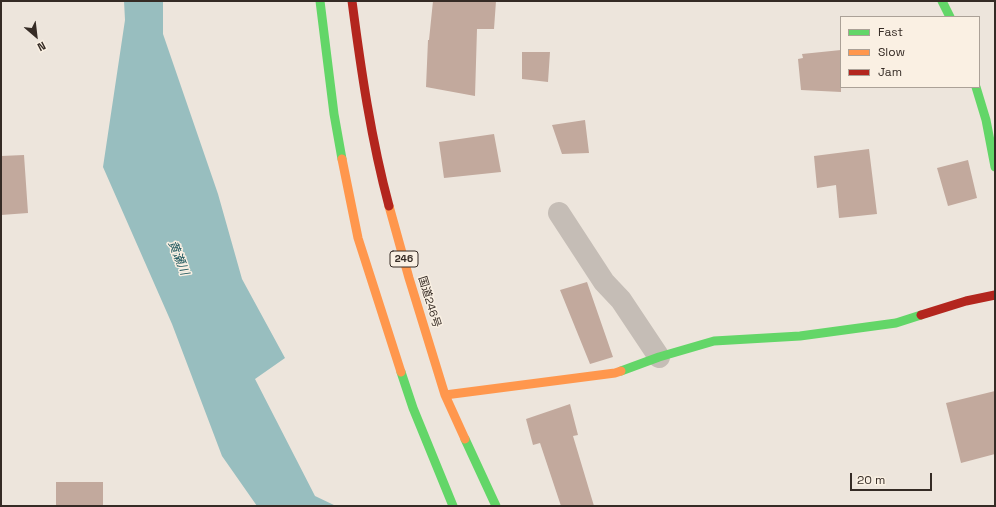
<!DOCTYPE html>
<meta charset="utf-8">
<style>
body{margin:0}
#map{position:relative;width:996px;height:507px;overflow:hidden;background:#ede5dc;font-family:"Space Grotesk",sans-serif}
canvas{display:block}
.frame{position:absolute;inset:0;border:2px solid #352b25;pointer-events:none}
.legend{position:absolute;left:840px;top:16px;width:140px;height:72px;box-sizing:border-box;background:#faf0e3;border:1px solid #aba197;margin:0;padding:5px 7px;list-style:none;font-size:12px;color:#352b25}
.legend li{display:flex;align-items:center;gap:8px;height:20px}
.legend b{width:20px;border:1px solid #aba197}
.north{position:absolute;left:16px;top:16px;width:40px;height:40px;-webkit-text-stroke:3px #faf0e3;paint-order:stroke;rotate:152deg;font-size:11px;font-weight:700;line-height:16px;text-align:center;color:#352b25}
.north::after{content:'';display:block;margin:auto;width:14px;height:18px;background:#352b25;clip-path:polygon(50% 0,100% 100%,50% 72%,0 100%)}
.scale{position:absolute;left:850px;top:473px;width:82px;height:18px;box-sizing:border-box;border:2px solid #352b25;border-top:0;padding-left:5px;font-size:12px;line-height:14px;white-space:nowrap;color:#352b25;-webkit-text-stroke:3px #faf0e3;paint-order:stroke}
</style>
<div id="map">
<canvas width="996" height="507"></canvas>
<div class="frame"></div>
<ul class="legend">
<li><b style="height:5px;background:#63d668"></b>Fast</li>
<li><b style="height:5px;background:#ff974d"></b>Slow</li>
<li><b style="height:5px;background:#b3261e"></b>Jam</li>
</ul>
<div class="north">N</div>
<div class="scale">20 m</div>
</div>
<script>
const ctx = document.querySelector('canvas').getContext('2d');
ctx.lineJoin = 'round';
function paint(path, color) {
  ctx.fillStyle = color;
  ctx.fill(path, 'evenodd');
}
function stroke(path, color, width, dash) {
  ctx.strokeStyle = color;
  ctx.lineWidth = width;
  ctx.lineCap = dash ? 'butt' : 'round';
  ctx.setLineDash(dash || []);
  ctx.stroke(path);
}
function write(font, color, halo, rows, align = 'center') {
  ctx.font = font + ' "Space Grotesk","Noto Sans JP",sans-serif';
  ctx.lineWidth = 3;
  ctx.setLineDash([]);
  ctx.textBaseline = 'middle';
  ctx.strokeStyle = halo;
  ctx.fillStyle = color;
  for (const [text, x, y, turn = 0] of rows) {
    ctx.save();
    ctx.translate(x, y);
    ctx.rotate((+turn || 0) * Math.PI / 180);
    ctx.textAlign = isNaN(turn) ? turn : align;
    if (halo) ctx.strokeText(text, 0, 0);
    ctx.fillText(text, 0, 0);
    ctx.restore();
  }
}
paint(new Path2D(`
 M124 1H163V34L218 194 242 279 285 358 255 379 315 496 336 506H257L222 456 172 324 103 167 125 20Z`), '#98bebf');
paint(new Path2D(`
 M433 1H496L494 29H477L475 96 426 87 428 40H429Z
 M841 50V92L801 90 798 59 803 58 802 54Z
 M522 52H550L548 82 522 79Z
 M585 120 589 153 562 154 552 125Z
 M494 134 501 172 444 178 439 142Z
 M869 149 877 214 839 218 836 185 817 188 814 156Z
 M24 155 28 213 1 215V156Z
 M968 160 977 198 948 206 937 168Z
 M587 282 613 357 590 364 560 290Z
 M995 391V454L961 463 946 403Z
 M570 404 578 435 573 436 594 506H561L540 443 533 445 526 419Z
 M56 482H103V506H56Z`), '#c2a99d');
stroke(new Path2D(`
 M559 213 604 282 621 300 659 357`), '#c5bdb6', 22);
stroke(new Path2D(`
 M320 1 334 114 342 159
 M942 1 950 17
 M976 87 986 120 995 167
 M621 371 659 357 714 341 800 336 896 323 921 315
 M401 372 413 408 453 506
 M465 439 496 506`), '#63d668', 9);
stroke(new Path2D(`
 M342 159 358 238 401 372
 M389 206 409 278 445 395 465 439
 M445 395 615 373 621 371`), '#ff974d', 9);
stroke(new Path2D(`
 M352 1C361 70 371 139 389 206
 M921 315 966 301 995 295`), '#b3261e', 9);
for (const [x, y, w] of [
 [404,259,28]
]) {
  const box = new Path2D();
  box.roundRect(x - w / 2, y - 8, w, 16, 3);
  ctx.fillStyle = '#faf0e3';
  ctx.fill(box);
  stroke(box, '#352b25', 1);
}
write('bold 10px', '#352b25', null, [
 ["246",404,259]
]);
write('11px', '#352b25', '#faf0e3', [
 ["国道246号",429,302,73]
]);
write('italic 12px', '#18535a', '#faf0e3', [
 ["黄瀬川",178,258,68]
]);
</script>
